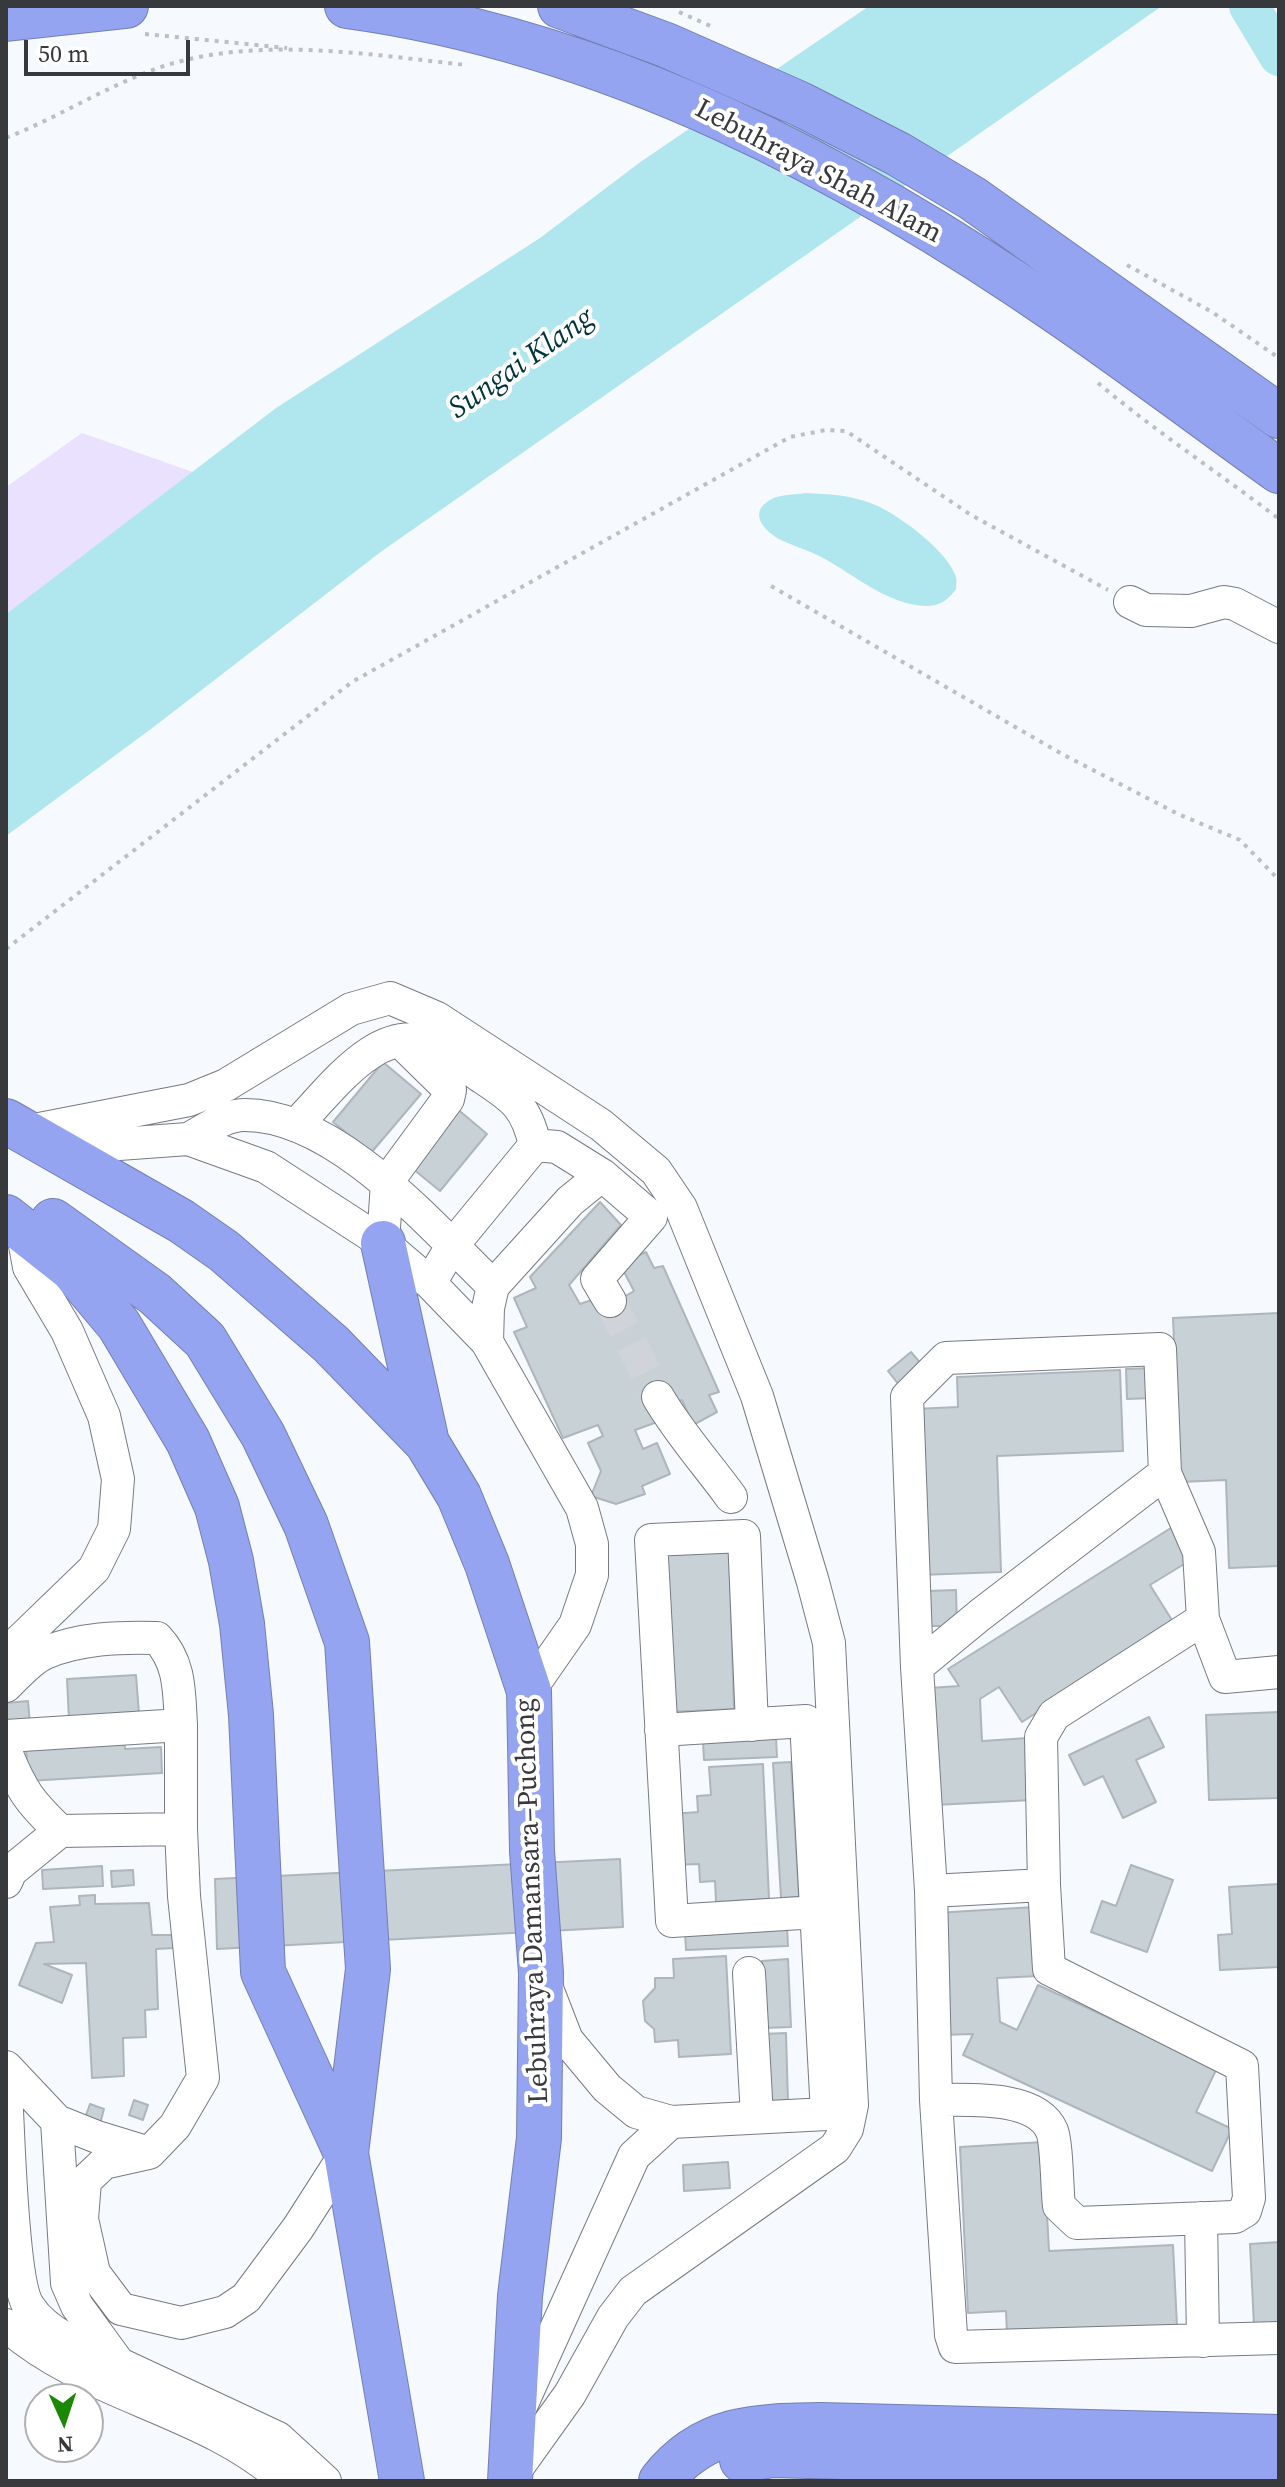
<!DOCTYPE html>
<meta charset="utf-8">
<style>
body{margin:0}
#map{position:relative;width:1285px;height:2487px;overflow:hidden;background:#f6fafe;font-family:"Source Serif 4",serif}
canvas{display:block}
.frame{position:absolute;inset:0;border:8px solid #37393c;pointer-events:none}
.north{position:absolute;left:24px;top:2383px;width:80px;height:80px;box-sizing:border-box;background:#fff;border:2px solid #afb0b1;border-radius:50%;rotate:177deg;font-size:22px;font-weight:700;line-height:32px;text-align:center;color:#37393c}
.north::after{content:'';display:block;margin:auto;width:28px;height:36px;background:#1a8803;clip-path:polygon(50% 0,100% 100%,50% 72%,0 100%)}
.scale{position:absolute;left:24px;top:40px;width:166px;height:36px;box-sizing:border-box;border:4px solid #37393c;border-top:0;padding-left:10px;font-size:24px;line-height:28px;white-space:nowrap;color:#37393c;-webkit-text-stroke:6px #fff;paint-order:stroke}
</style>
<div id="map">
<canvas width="1285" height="2487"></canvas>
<div class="frame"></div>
<div class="north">N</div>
<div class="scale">50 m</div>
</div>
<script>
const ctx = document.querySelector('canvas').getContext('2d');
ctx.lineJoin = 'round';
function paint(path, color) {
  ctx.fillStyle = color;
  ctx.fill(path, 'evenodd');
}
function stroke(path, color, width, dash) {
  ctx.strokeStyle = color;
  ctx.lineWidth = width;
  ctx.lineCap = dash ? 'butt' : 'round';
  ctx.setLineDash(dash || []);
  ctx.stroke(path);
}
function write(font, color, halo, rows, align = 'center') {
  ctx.font = font + ' "Source Serif 4",serif';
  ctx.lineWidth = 8;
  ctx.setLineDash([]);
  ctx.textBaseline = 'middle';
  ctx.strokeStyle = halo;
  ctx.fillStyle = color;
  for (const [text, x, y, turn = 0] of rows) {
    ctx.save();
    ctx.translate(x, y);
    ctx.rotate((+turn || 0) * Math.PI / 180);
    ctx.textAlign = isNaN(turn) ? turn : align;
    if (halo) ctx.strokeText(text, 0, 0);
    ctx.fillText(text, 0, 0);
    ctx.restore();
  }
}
paint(new Path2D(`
 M82 433 193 472 6 614V487Z`), '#e9e1fe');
paint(new Path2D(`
 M869 6H1162L382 551 151 729 6 836V614L276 408 540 238 639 163Z
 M805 493C829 494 851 495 873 504 897 513 949 552 956 577 957 581 956 585 956 589 948 600 940 606 926 606 887 605 854 574 821 557 808 550 794 546 781 540 765 532 747 513 770 500 779 494 795 495 805 493Z`), '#b0e7ef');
stroke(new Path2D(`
 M1249 6 1279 56`), '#b0e7ef', 40);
const building = new Path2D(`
 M383 1062 421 1094 371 1153 333 1122Z
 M455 1107 487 1134 440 1191 407 1164Z
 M600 1202 621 1225 569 1285 580 1304 603 1296 622 1298 634 1291 620 1264 646 1252 654 1268 663 1266 719 1392 709 1395 717 1412 693 1425 682 1400 670 1404 660 1421 635 1430 643 1449 657 1443 670 1474 642 1486 645 1494 616 1504 591 1496 601 1471 588 1443 603 1436 598 1425 563 1438 514 1332 527 1327 514 1298 536 1288 530 1277Z
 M1279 1313V1566L1229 1568 1226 1480 1180 1482 1173 1318Z
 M911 1352 922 1365 899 1385 888 1371Z
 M1152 1368 1154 1398 1127 1399 1126 1369Z
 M1120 1370 1123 1451 997 1456 1001 1572 920 1575 914 1409 958 1407 957 1377Z
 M1174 1526 1194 1558 1150 1585 1175 1625 1022 1722 999 1687 980 1699 982 1741 1028 1738 1032 1800 935 1805 929 1688 959 1686 948 1669Z
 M729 1548 734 1709 668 1712 663 1549Z
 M956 1590 957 1626H929L928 1591Z
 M136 1675 139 1714H123L125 1749 161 1747 162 1773 28 1781 26 1749 69 1720 67 1679Z
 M28 1701 30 1724 6 1726V1703Z
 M1279 1712V1798L1209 1800 1206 1715Z
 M1149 1717 1164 1747 1136 1760 1156 1802 1123 1818 1103 1776 1084 1785 1069 1755Z
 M776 1738 777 1757 704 1760 703 1742Z
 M791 1762 799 1897 781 1898 773 1763Z
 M763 1764 769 1899 716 1902 715 1881 700 1882 699 1864 674 1865 672 1814 698 1812 697 1796 711 1795 709 1767Z
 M620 1859 623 1927 217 1949 215 1879Z
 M1131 1865 1173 1880 1147 1952 1091 1932 1102 1901 1116 1906Z
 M102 1866 103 1886 43 1889 42 1870Z
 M133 1870 134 1885 112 1887 111 1871Z
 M1279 1884V1967L1220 1970 1218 1935 1232 1934 1229 1887Z
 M95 1895V1904L149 1903 152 1935H175V1948L156 1949 158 2009 145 2010 146 2037 123 2038 124 2076 92 2078 86 1963 44 1964 72 1975 62 2003 19 1985 36 1943 54 1942 50 1907 80 1905 79 1896Z
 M1035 1907 1039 1976 997 1978 1000 2022 1017 2030 1038 1985 1217 2068 1196 2112 1232 2129 1212 2171 963 2055 973 2034 941 2035 935 1913Z
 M787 1926 788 1946 686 1950 685 1931Z
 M726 1956 731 2054 679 2057 678 2040 655 2042 654 2029 645 2021 643 2001 655 1988V1978H674L673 1959Z
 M788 1959 791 2027 765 2028 762 1961Z
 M786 2033 788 2102 765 2103 762 2034Z
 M134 2100 148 2105 143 2120 129 2115Z
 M90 2104 104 2109 100 2124 85 2118Z
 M1043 2142 1049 2251 1173 2245 1177 2326 1007 2335 1006 2311 968 2313 960 2147Z
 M728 2162 730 2188 684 2191 683 2165Z
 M1279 2242V2325L1254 2326 1250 2244Z`);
paint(building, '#c8d1d6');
stroke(building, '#aeb6bb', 2);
stroke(new Path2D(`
 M610 1301 658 1397`), '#d0d3d7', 32, [32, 16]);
const minor = new Path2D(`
 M1130 602 1146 610 1191 611 1224 602 1235 604 1279 627
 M297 1124C331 1090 379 1019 435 1045 450 1053 466 1066 480 1076 513 1098 526 1105 535 1145
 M24 1132 189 1100 226 1085 351 1009 390 998 437 1018 601 1125 656 1171 681 1208 757 1396 813 1582 829 1643 852 2105 847 2129 835 2148 633 2291 613 2317 570 2394 510 2478
 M188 1139C206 1130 224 1115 244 1115 336 1114 432 1227 493 1286
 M51 1144 105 1145 188 1139 266 1167 383 1243 430 1283 487 1342 582 1508 592 1544V1575L575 1625 529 1691
 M602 1175 651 1217 597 1279 610 1301
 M383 1243 387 1182 448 1099 450 1090 400 1041
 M430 1283 452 1246 535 1145 557 1147 602 1175 570 1201 493 1286 488 1308 487 1342
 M658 1397C679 1433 707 1464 731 1497
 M1203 1619 1225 1677 1279 1672
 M6 1654 94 1569 114 1529 118 1479 104 1416 67 1331 29 1267 22 1229
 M917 1667 980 1615 1165 1473 1160 1349 946 1358 907 1397 917 1667 931 1891 936 2100 951 2335 955 2347 1279 2338
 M6 1686C17 1675 31 1659 45 1653 80 1638 119 1637 157 1638 181 1663 179 1693 181 1725
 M752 1725 744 1536 651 1540 672 1921 817 1912
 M6 1736 181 1725V1829
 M6 1752C22 1792 30 1802 60 1831
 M6 1882 11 1871 60 1831 181 1829 184 1896 203 2078 175 2126 149 2153 104 2163 85 2181 82 2219 94 2273 121 2309 181 2323 225 2312 246 2298 298 2228 346 2153
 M1044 1885 1041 1737 1054 1715 1203 1619 1199 1552 1165 1473
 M931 1891 1044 1885 1049 1969 1242 2066 1249 2198 1245 2211 1235 2217 1077 2223 1059 2206C1057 2190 1057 2144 1052 2131 1037 2095 968 2100 936 2100
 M749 1973 757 2117
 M546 1986 567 2040 607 2088 636 2112 671 2122 827 2114 806 1721 661 1730
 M6 2067 57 2121 97 2137 146 2152
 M6 2093C9 2132 11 2281 29 2307 38 2321 52 2331 66 2339L278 2438 325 2481
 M57 2121 67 2283 77 2306 117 2361
 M1201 2218 1203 2341
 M6 2325C87 2397 204 2408 285 2481
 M521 2406 634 2156 671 2122`);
const highway = new Path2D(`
 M347 6C610 42 852 169 1068 319 1139 368 1209 421 1279 471
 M560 6 666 45 800 104 898 154 972 198 1279 416
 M6 19 126 6
 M6 1121 181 1221 224 1251 331 1344 427 1443 459 1496 487 1564 529 1691 532 1851 541 1973 539 2138 520 2296 510 2481
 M6 1217 72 1269 119 1325 188 1441 217 1507 231 1561 242 1624 251 1715 263 1972 346 2153 402 2481
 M53 1221 155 1294 205 1340 263 1435 306 1525 347 1642 368 1969 346 2153
 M383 1243 427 1443
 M742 2460 772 2455 1279 2469
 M661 2481C704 2426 757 2426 821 2425L1279 2437`);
stroke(minor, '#767b82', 34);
stroke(highway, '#747fb2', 46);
stroke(new Path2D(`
 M679 12 715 28
 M145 34 287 48
 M6 138C54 119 97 92 145 73 242 33 364 54 466 65
 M1127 265 1212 312 1279 358
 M1098 383C1155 431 1219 473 1279 519
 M771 586 1062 754 1178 814 1240 840 1279 880
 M6 949 352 682 790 437 826 430 846 431 971 515 1108 590`), '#bcbfc3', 4, [4, 6]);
stroke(minor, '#fff', 32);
stroke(highway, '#95a4f1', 44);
write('28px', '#37393c', '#fff', [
 ["Lebuhraya Shah Alam",818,172,28],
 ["Lebuhraya Damansara–Puchong",533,1901,-92]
]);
write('italic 30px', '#00353c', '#fff', [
 ["Sungai Klang",522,364,-35]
]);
</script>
